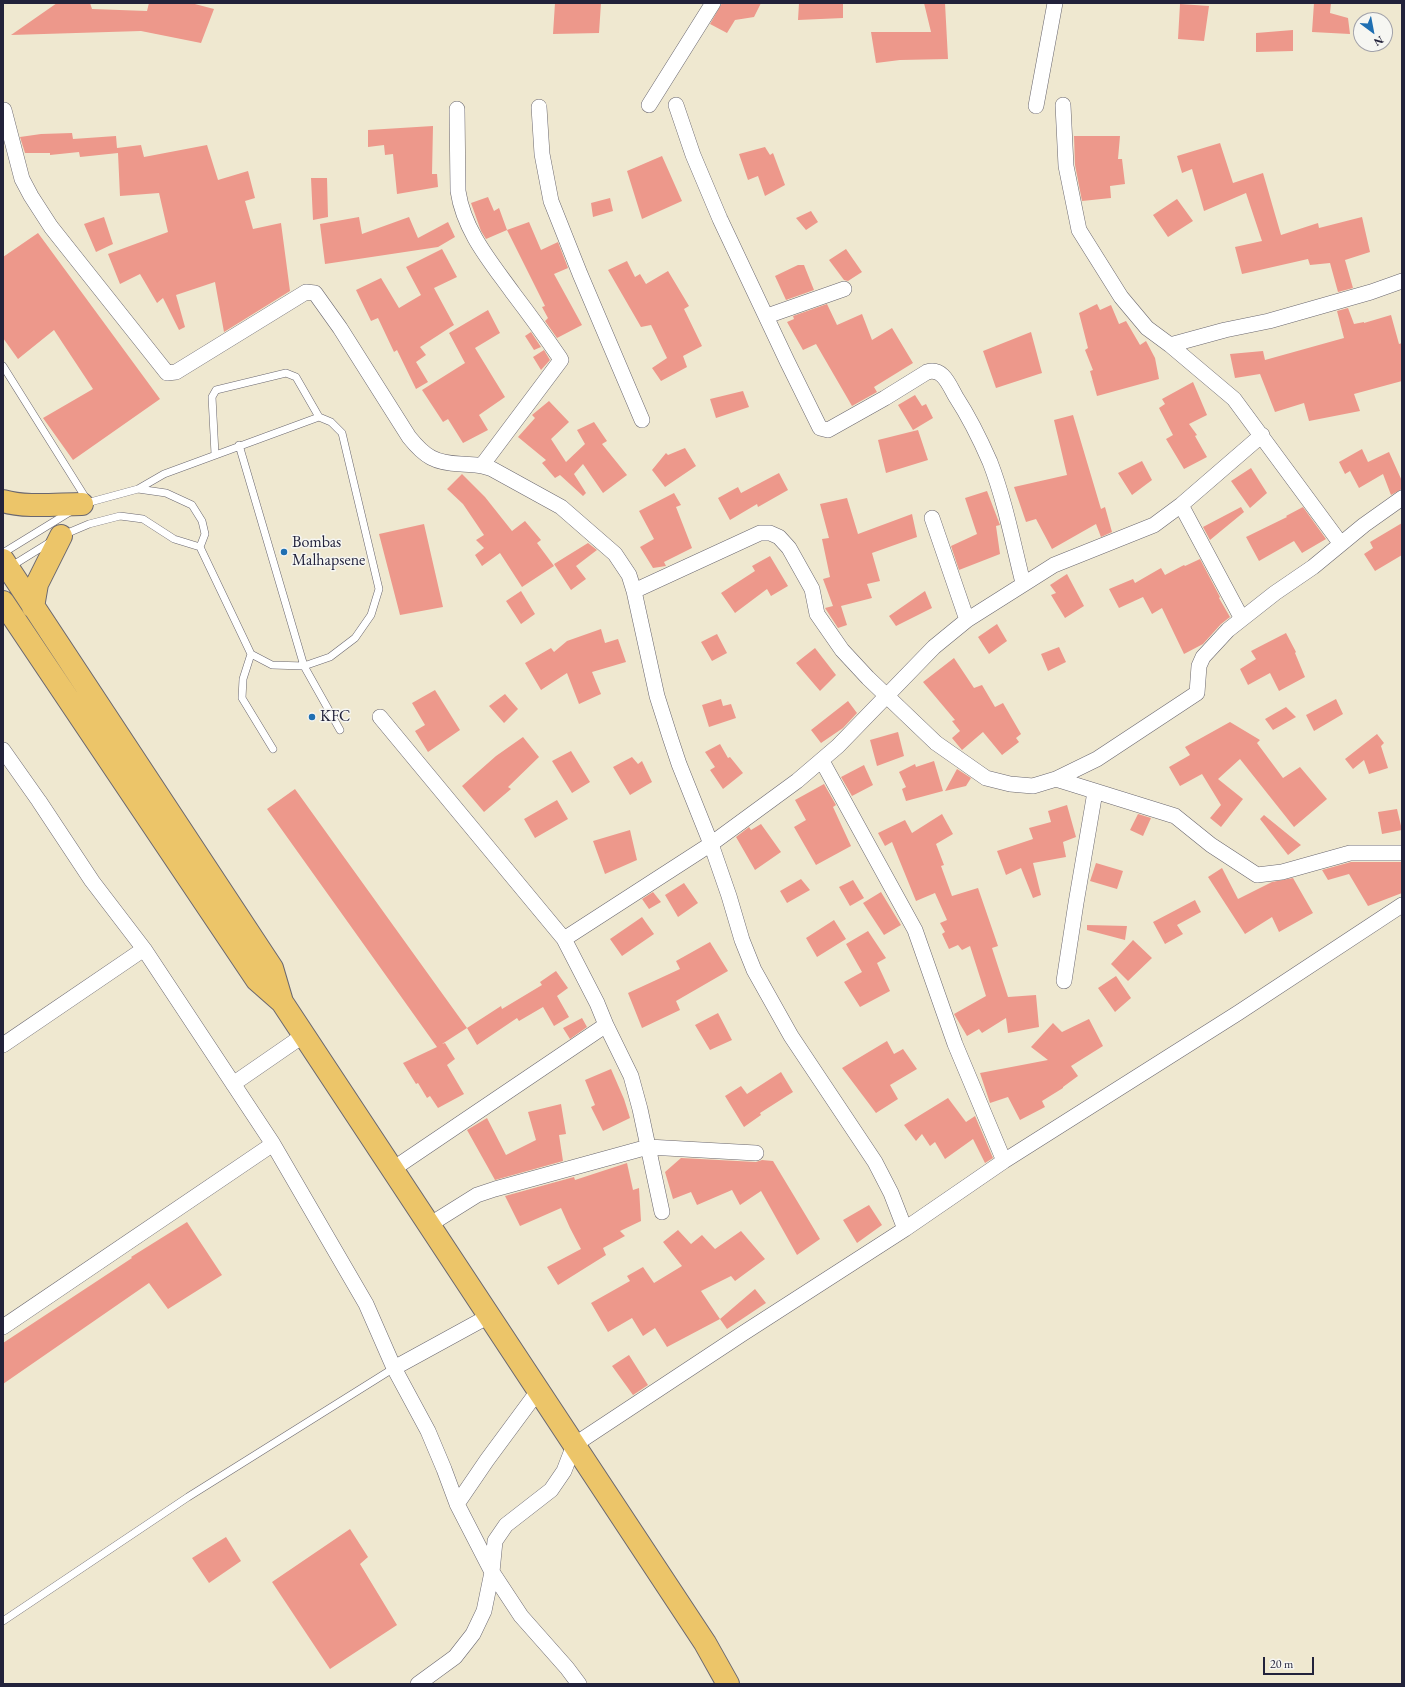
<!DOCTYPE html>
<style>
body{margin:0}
#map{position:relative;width:1405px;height:1687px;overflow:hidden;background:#efe8d0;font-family:"EB Garamond",serif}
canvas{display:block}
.frame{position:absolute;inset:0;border:4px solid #22223b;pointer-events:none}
.north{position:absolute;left:1353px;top:12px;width:40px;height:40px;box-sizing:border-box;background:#f6f6f2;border:1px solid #a1a1a9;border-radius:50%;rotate:148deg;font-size:11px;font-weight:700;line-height:16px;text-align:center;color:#22223b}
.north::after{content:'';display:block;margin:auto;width:14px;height:18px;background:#1f6fb2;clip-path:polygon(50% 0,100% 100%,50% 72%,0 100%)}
.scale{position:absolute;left:1263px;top:1657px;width:51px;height:18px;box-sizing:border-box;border:2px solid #22223b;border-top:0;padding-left:5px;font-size:12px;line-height:14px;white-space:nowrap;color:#22223b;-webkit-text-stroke:3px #f6f6f2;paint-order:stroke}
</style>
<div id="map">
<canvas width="1405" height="1687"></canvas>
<div class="frame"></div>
<div class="north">N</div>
<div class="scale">20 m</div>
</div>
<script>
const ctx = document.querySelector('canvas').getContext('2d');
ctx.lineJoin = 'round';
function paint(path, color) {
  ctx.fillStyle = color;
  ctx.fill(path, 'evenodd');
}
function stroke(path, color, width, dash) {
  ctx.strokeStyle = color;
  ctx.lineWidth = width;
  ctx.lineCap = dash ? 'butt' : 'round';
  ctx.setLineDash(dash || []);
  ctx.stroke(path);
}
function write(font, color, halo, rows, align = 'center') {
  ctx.font = font + ' "EB Garamond",serif';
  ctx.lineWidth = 3;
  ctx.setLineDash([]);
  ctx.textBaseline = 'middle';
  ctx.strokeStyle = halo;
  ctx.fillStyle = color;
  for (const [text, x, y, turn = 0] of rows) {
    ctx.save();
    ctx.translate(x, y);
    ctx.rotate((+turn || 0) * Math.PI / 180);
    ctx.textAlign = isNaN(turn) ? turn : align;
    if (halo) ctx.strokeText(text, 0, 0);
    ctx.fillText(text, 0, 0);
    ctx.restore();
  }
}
paint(new Path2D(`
 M57 3H90L92 9 147 11 149 3H191L214 9 201 43 141 31 11 35Z
 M555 3H601L599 33 553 34Z
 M722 3H761L754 17 735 20 727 33 710 24Z
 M799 3H843V18L798 20Z
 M924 3H945L948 59 900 60 876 63 871 32H931Z
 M1314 3H1331L1330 13 1348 18 1350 34 1312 32Z
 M1180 4 1209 6 1204 41 1178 39Z
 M1293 30V51L1256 52V33Z
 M433 126 432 174H437L438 187 397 194 393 154 385 155 384 145 368 147V130Z
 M72 133 73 139 116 136 117 148 141 145 144 157 207 145 218 180 248 171 255 198 245 201 253 229 281 223 290 291 224 332 215 282 176 295 185 327 179 330 163 298 157 303 140 274 120 284 108 254 168 232 159 193 120 196 118 153 80 157 79 152 50 155V153H25L20 137 41 134Z
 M1074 136H1120L1118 159H1122L1125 184 1110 186 1111 198 1082 201 1075 165Z
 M1220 143 1233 183 1263 173 1281 235 1318 223 1319 228 1362 217 1370 252 1345 260 1353 288 1338 292 1330 263 1310 265 1308 259 1242 274 1235 247 1262 241 1246 193 1204 211 1192 169 1182 173 1177 156Z
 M765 147 770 155 773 153 785 185 765 196 758 176 748 180 739 154Z
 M662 156 682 201 642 219 627 171Z
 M311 178H327L328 217 313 220Z
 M488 197 494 211 499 208 507 230 486 239 481 231 471 203Z
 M610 198 613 211 593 217 591 203Z
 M1177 199 1193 221 1168 237 1153 215Z
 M811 211 818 222 806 230 796 218Z
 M104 217 113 244 96 252 84 224Z
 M359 217 362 234 409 217 418 238 448 222 455 237 438 247 325 264 320 224Z
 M529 222 541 250 558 242 568 268 554 274 582 325 557 338 545 321 548 318 542 307 545 306 507 230Z
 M38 233 160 399 73 460 43 418 93 389 54 330 18 359 3 338V257Z
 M442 249 457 277 434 288 454 325 420 347 426 355 416 362 428 382 416 389 397 350 394 352 378 318 371 321 356 290 381 278 399 308 421 295 406 267Z
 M846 249 862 272 848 281 844 280 829 260Z
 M627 261 635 277 640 274 646 284 668 271 689 306 684 309 702 346 683 356 687 367 661 381 652 368 667 358 651 325 641 327 608 270Z
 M798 265H804L814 290 786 300 775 276Z
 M827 304 837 325 862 314 872 340 892 328 913 363 874 387 877 392 852 406 816 344 803 350 787 322 794 319 793 316Z
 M1097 304 1100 310 1111 305 1119 324 1126 321 1140 345 1146 341 1155 358 1159 379 1097 396 1090 371 1093 370 1085 350 1088 348 1079 313Z
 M1348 308 1354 324 1364 322V323L1391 315 1399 344 1402 343V381L1354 394 1360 411 1309 421 1304 403 1275 412 1260 374 1235 378 1230 354 1263 351 1265 360 1344 338 1337 311Z
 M488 310 500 333 475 348 505 397 479 415 488 430 463 443 448 419 443 422 422 390 465 363 449 333Z
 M531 332 541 347 534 350 525 336Z
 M1031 332 1042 373 996 388 983 351Z
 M544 350 550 360 541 370 533 357Z
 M1193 382 1207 415 1189 424 1197 435 1195 436 1207 457 1184 469 1166 439 1173 435 1159 408 1165 404 1162 399Z
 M743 391 749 407 716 418 710 399Z
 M915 395 922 406 926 404 933 418 913 430 898 405Z
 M549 401 569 422 551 439 566 462 585 444 577 430 594 422 607 441 602 444 627 475 603 493 583 464 574 474 586 493 583 496 560 475 555 478 542 463 546 460 518 437 535 418 532 415Z
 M1073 415 1101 509 1105 507 1112 532 1101 537 1096 524 1052 549 1036 519 1026 522 1014 487 1067 475 1054 420Z
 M918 430 928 460 886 473 878 440Z
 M685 448 696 466 665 487 652 470 666 453 668 455Z
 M1362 449 1368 462 1389 452 1402 481V489L1391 495 1383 474 1359 488 1350 471 1345 474 1339 462Z
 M1142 461 1152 480 1132 495 1118 473Z
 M1251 468 1267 493 1250 508 1231 481Z
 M779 473 788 490 758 507 757 504 730 520 718 498 738 487 741 493Z
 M462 474 485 497 512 531 525 521 541 540 537 543 554 566 522 587 500 553 482 566 475 555 484 548 476 540 484 535 463 504 447 489Z
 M987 491 1000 525 996 526 1000 554 959 570 951 546 977 534 965 498Z
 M674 493 681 505 676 507 692 548 664 562 666 566 653 568 640 547 654 539 639 511Z
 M847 498 858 534 912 514 917 537 872 553 880 581 867 584 872 598 841 606 847 625 838 628 825 608 833 606 823 579 830 577 822 539 829 538 820 504Z
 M1241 507 1244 512 1210 540 1203 527Z
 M1303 507 1326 539 1302 553 1294 541 1259 561 1246 537 1287 517 1286 516Z
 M1402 523V555L1375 571 1364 554 1373 548 1370 542Z
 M424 524 443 607 400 615 379 534Z
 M588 543 597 550 576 566 586 579 571 590 554 564Z
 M770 556 788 586 771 596 767 589 735 613 721 593 755 571 752 566Z
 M1200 559 1220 597 1219 598 1230 617 1221 624 1203 644 1184 654 1162 608 1152 614 1143 597 1119 608 1109 589 1133 579 1135 583 1161 568 1165 575 1184 565 1185 566Z
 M1067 574 1084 606 1065 618 1051 595 1056 593 1050 585Z
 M521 591 535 614 521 624 506 601Z
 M925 591 932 608 896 626 889 616Z
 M997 624 1007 641 989 654 978 637Z
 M601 629 605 643 618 639 626 662 592 672 601 694 579 704 567 673 541 690 525 663 551 648 554 652 567 641Z
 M1286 633 1296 652 1295 653 1305 677 1279 691 1270 673 1248 685 1240 669 1256 659 1251 651Z
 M717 634 727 653 712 661 701 642Z
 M1059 647 1066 662 1048 671 1041 654Z
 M815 648 836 675 820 691 796 663Z
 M954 658 974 688 982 685 995 707 1003 703 1021 734 1016 738 1019 742 1002 755 983 732 962 750 952 738 960 731 952 721 955 720 923 682Z
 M435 690 460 730 428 752 415 731 425 725 412 703Z
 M505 694 518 709 504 723 489 706Z
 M721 699 723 706 731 704 736 718 709 727 702 705Z
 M1336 699 1343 714 1314 731 1306 715Z
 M848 701 857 713 843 728 821 743 811 730Z
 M1286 707 1296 717 1273 730 1265 719Z
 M1230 722 1260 740 1257 743 1283 778 1300 767 1327 799 1294 827 1240 759 1218 779 1243 799 1221 827 1210 818 1221 805 1202 774 1180 786 1169 767 1190 755 1185 747Z
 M898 732 904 756 877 766 870 740Z
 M1377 734 1384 743 1381 746 1388 768 1369 774 1364 760 1353 769 1345 759Z
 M523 737 539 757 508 787 511 789 484 812 462 786 496 756Z
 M720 744 728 758 730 757 743 773 723 789 710 770 715 767 705 752Z
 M571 751 590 782 572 793 552 761Z
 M632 757 638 764 642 761 652 782 630 795 613 767Z
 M934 761 943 791 906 801 902 789 906 787 899 772 915 764 916 767Z
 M864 765 873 785 852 796 841 777Z
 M957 769 971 778 966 786 945 791Z
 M824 784 836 805 833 807 851 846 816 865 794 827 806 820 795 800Z
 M295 789 467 1028 442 1044 445 1043 455 1059 447 1065 464 1094 438 1108 430 1096 427 1098 418 1083 416 1084 403 1063 437 1047 267 809Z
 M557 800 568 819 535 838 524 819Z
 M1067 805 1076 837 1063 842 1066 857 1033 863 1041 895 1033 898 1021 868 1006 875 997 851 1033 839 1029 828 1051 822 1048 811Z
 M1397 809 1402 830 1382 834 1378 812Z
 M942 814 953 834 936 844 944 865 941 866 952 896 978 888 998 946 992 948 1008 997 1036 995 1039 1027 1008 1033 1006 1018 982 1033 979 1029 967 1036 954 1014 986 996 970 946 962 950 958 945 949 949 942 934 945 932 940 923 947 920 935 893 916 901 892 842 885 846 878 833 905 820 912 833Z
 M1138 814 1151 818 1143 836 1130 830Z
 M1264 815 1301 845 1288 855 1260 819Z
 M761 824 781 852 755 870 736 837 749 827 751 830Z
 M630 830 637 860 605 874 593 841Z
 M1351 862H1402V893L1368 906 1349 874 1328 880 1322 870Z
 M1096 863 1123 871 1117 889 1090 881Z
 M1222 868 1238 899 1272 882 1293 878 1313 913 1279 932 1272 917 1245 934 1208 877Z
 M801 879 810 890 787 903 780 891Z
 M853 880 864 898 850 906 839 887Z
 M684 883 698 903 678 917 665 895Z
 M653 892 661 902 649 909 642 899Z
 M881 892 901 925 884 935 863 903Z
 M1195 900 1201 912 1177 925 1183 934 1165 944 1153 922Z
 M642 917 654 934 622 956 610 939Z
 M834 920 846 939 817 957 806 938Z
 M1087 925 1127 926 1125 940 1087 930Z
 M868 931 886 958 877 963 890 991 860 1007 844 982 862 972 846 944Z
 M1133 940 1152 958 1128 981 1111 964Z
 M710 942 728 971 676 1001 680 1010 642 1028 628 993 680 969 676 961Z
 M556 971 568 988 557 996 569 1017 554 1026 543 1007 519 1021 517 1018 477 1045 467 1028 501 1006 502 1009 542 985 540 982Z
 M1116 976 1131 998 1115 1012 1098 988Z
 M718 1013 732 1040 710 1050 695 1025Z
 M582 1018 587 1027 570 1039 563 1028Z
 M1089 1019 1103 1046 1071 1066 1078 1076 1063 1087V1088L1042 1101 1045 1107 1020 1120 1008 1097 990 1103 980 1073 1048 1060 1031 1047 1053 1023 1062 1032Z
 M887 1041 894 1054 903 1049 917 1069 890 1085 898 1099 876 1113 842 1068Z
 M611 1069 624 1099 630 1118 603 1131 591 1107 595 1105 585 1080Z
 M781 1072 793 1092 760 1113 761 1115 744 1127 725 1096 741 1086 747 1094Z
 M948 1098 966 1122 975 1116 993 1158 985 1163 973 1139 945 1159 935 1142 930 1146 922 1134 916 1141 904 1125Z
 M561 1104 566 1134 559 1135 563 1161 495 1180 467 1130 487 1118 506 1155 536 1140 528 1112Z
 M681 1158 756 1162 762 1160 773 1161 820 1239 797 1255 761 1191 740 1205 732 1190 697 1205 691 1192 673 1199 665 1172Z
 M627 1163 633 1190 639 1188 641 1221 620 1231 625 1236 603 1248 606 1255 558 1285 547 1267 581 1249 570 1228 561 1208 520 1226 505 1196 574 1177 575 1180Z
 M869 1205 882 1225 857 1243 843 1220Z
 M187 1222 222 1275 168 1309 149 1283 3 1384V1343L132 1258 131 1257Z
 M678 1230 691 1244 702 1235 715 1249 741 1231 765 1259 735 1281 731 1276 701 1291 720 1319 667 1347 655 1328 643 1336 632 1318 608 1332 591 1303 630 1281 627 1276 643 1267 654 1283 682 1266 663 1242Z
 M755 1289 766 1303 727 1329 720 1319Z
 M629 1355 648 1385 633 1395 612 1366Z
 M350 1529 368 1557 360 1564 397 1625 330 1669 272 1582Z
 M226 1537 241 1561 209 1583 192 1558Z`), '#ed988b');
const service = new Path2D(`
 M3 366 87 500
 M239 445 304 666 340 730
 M215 454 212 397 216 390 286 373 296 377 319 417
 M83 504 138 489 166 493 192 505 202 521 205 534 200 547 251 654 272 665 304 666 330 657 355 638 371 615 379 589 342 433 331 422 319 417 164 474 138 489
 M63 535 89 524 120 516 143 519 174 539 200 547
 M3 553 73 510
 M10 567 52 541
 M251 654 243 679 242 698 273 749
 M3 1621 188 1497 394 1368`);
const minor = new Path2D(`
 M649 105 713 3
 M676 105 693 155 720 219 787 361 820 428 828 430 885 398 927 372C943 367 949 385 956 397 969 417 980 439 990 462 1005 501 1013 543 1023 583
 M1063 105 1066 166 1079 230 1121 297 1147 328 1170 345 1234 399 1341 544
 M1036 106 1055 3
 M539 107 542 154 551 201 580 274 642 420
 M457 109 458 191C464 231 490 261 513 293 529 314 545 336 560 358L561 360 483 464
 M4 110 22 179 31 196 51 227 167 373 176 372 306 292 315 293 340 328 409 437C425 457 435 463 461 464 473 465 481 464 492 469L561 507 615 554 629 575 634 591 657 696 670 737 679 764 711 844 729 896 742 940 754 970 791 1036 875 1162 891 1193 905 1229
 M767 316 844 289
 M1170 345 1225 330 1269 321 1371 292 1402 281
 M1181 505 1242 619
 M932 518 967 620
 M634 591 760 533H770L779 537 789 548 812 589 817 614 842 650 868 678 936 743 986 778 1010 784 1033 786 1056 779 1097 759 1197 693 1199 666 1203 657 1228 630 1275 593 1313 567 1364 525 1402 498
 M380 717 564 939 597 1003 606 1025 631 1076 640 1109 662 1212
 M3 750 39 801 92 881 144 949 273 1144 366 1304 394 1368 428 1431 444 1469 457 1504 492 1572 521 1616 567 1668 579 1684
 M822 761 915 930 955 1044 1004 1161
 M1056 779 1175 816 1211 845 1257 875 1282 872 1350 853H1402
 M564 939 711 844 797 781 838 746 934 647 967 620 1054 565 1154 525 1181 505 1262 435
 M1064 981 1076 903 1095 792
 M3 1045 144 949
 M233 1084 304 1035
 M393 1169 606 1025
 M429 1225 477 1195 495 1189 648 1147 756 1153
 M3 1327 273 1144
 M394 1368 489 1316
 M457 1504 487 1460 538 1391
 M418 1684 455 1657 473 1634 484 1611 492 1572 495 1541 506 1525 551 1490 564 1471 574 1445 742 1334 905 1229 1004 1161 1238 1013 1402 905`);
const trunk = new Path2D(`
 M3 501C26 508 58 504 82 504
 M3 560 272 968 282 1002
 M3 602 257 980 282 1002 705 1643 728 1684
 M33 607 37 584 61 536`);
stroke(service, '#6a676f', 8);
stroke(minor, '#6a676f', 16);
stroke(trunk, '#6a676f', 24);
stroke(service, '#fff', 7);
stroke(minor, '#fff', 15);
stroke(trunk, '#ecc569', 22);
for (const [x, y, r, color] of [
 [284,552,4,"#1f6fb2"],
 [312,717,4,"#1f6fb2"]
]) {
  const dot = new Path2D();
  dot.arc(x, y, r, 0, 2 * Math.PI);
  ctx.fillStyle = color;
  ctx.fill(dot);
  stroke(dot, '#f6f6f2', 1.5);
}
write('16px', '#22223b', '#f6f6f2', [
 ["Bombas",292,543],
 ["Malhapsene",292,561],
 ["KFC",320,717]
], 'left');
</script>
